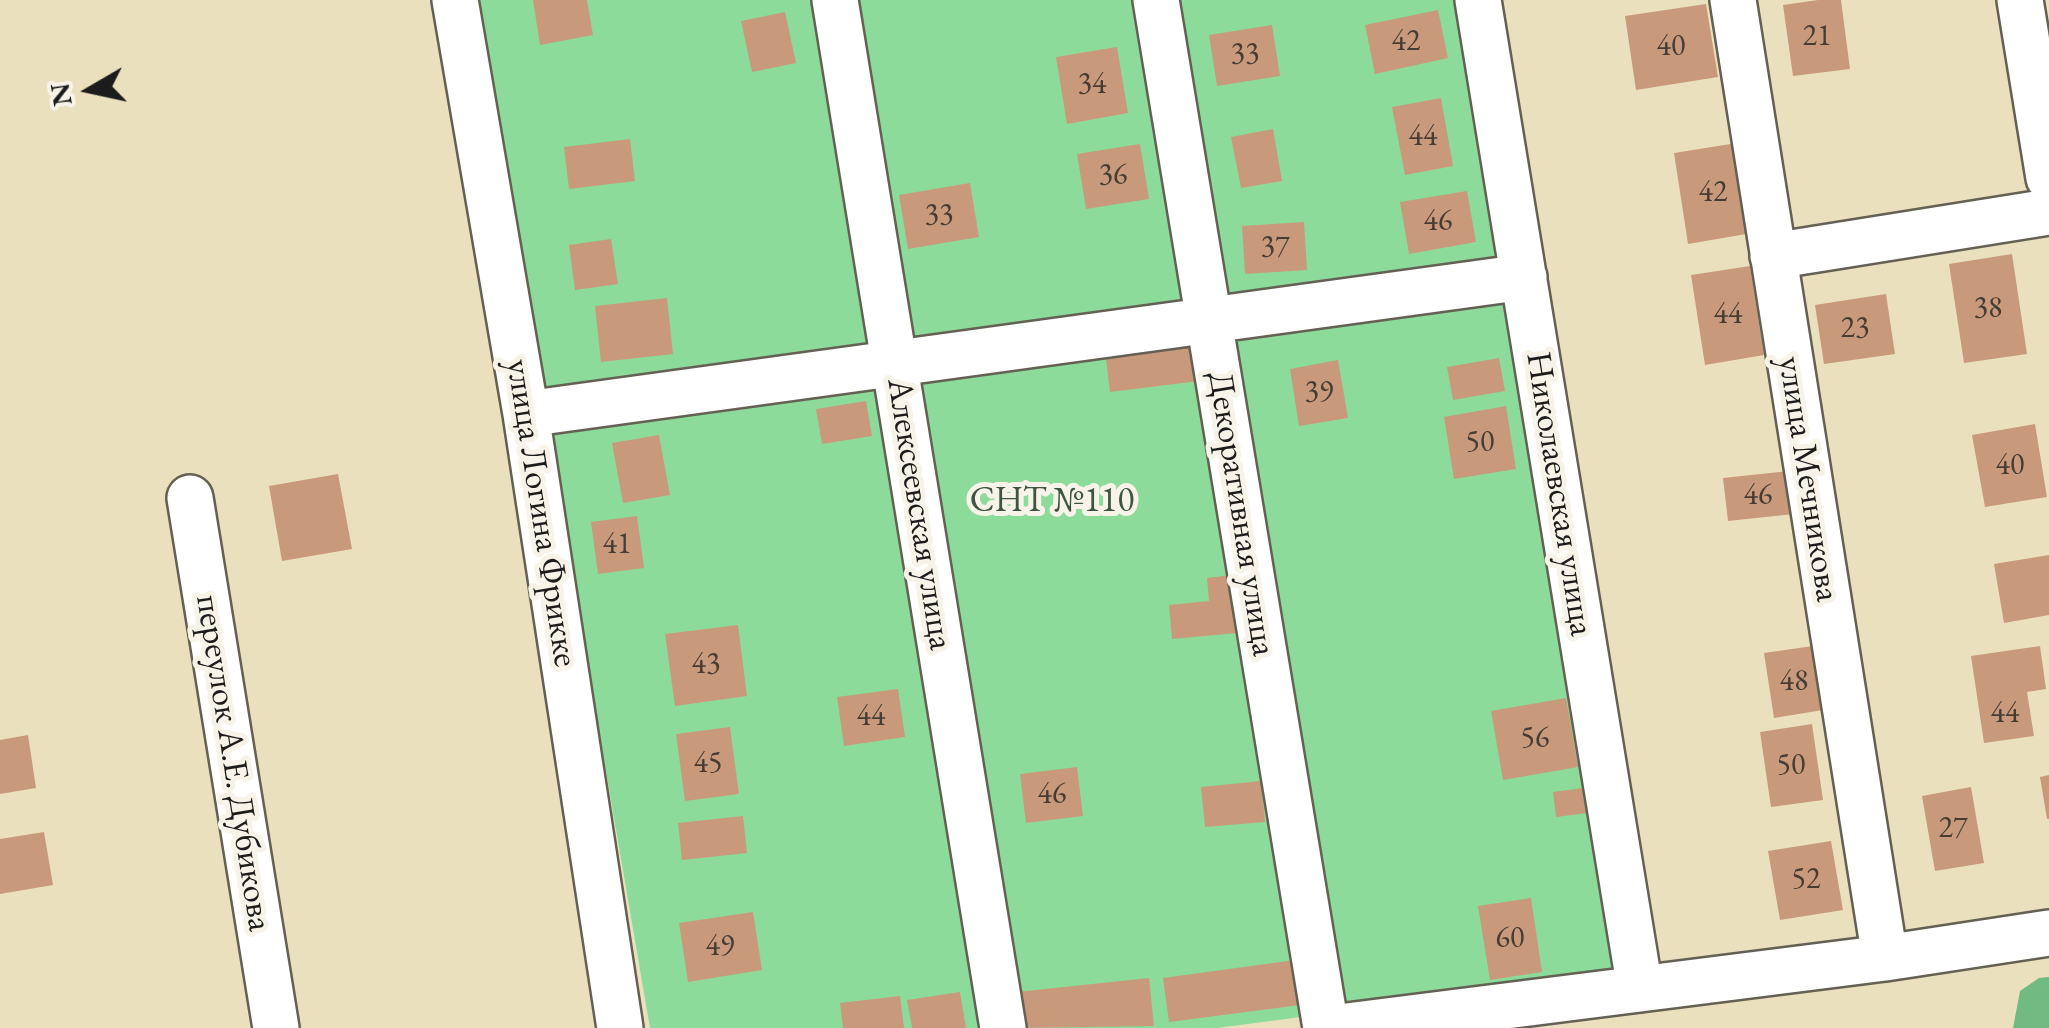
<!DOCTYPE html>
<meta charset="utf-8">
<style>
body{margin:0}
#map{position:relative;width:2049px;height:1028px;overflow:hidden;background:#ebe0bd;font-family:"EB Garamond",serif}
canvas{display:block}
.north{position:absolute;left:40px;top:40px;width:100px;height:100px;-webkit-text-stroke:8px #f7f3e8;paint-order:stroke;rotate:261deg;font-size:28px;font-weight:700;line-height:40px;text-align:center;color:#1c1c1c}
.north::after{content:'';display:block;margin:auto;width:35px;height:45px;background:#1c1c1c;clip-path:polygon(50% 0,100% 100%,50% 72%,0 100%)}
</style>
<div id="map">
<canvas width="2049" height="1028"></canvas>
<div class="north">N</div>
</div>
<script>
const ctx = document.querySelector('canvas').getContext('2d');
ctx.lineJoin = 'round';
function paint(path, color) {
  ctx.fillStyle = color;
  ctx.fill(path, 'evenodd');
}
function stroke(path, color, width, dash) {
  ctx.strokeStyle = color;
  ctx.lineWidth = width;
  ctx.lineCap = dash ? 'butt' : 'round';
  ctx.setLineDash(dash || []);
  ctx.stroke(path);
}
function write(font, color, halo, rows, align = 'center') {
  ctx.font = font + ' "EB Garamond",serif';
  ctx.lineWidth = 10;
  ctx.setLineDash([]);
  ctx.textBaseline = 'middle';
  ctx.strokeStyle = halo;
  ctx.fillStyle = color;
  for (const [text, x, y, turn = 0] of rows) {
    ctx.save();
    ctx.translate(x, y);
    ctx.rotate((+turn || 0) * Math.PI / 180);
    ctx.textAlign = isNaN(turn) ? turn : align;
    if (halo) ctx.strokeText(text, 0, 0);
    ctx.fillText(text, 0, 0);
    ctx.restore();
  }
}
paint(new Path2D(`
 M474 0H1461L1620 975 1217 1028H650Z`), '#8cdb9a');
paint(new Path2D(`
 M2049 977V1028H2013L2020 991 2039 978Z`), '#71bb82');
paint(new Path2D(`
 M533 0H587L593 35 540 45Z
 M1818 0H1841L1850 69 1793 76 1783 5Z
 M1706 4 1718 77 1636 90 1625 16Z
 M1438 10 1448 58 1375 74 1365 25Z
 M785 12 796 63 752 72 741 21Z
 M1272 25 1280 76 1217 86 1209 35Z
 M1117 47 1128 113 1067 124 1056 57Z
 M1441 98 1453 166 1405 175 1392 107Z
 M1273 129 1282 181 1241 188 1231 137Z
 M630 139 635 181 569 189 564 147Z
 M1737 143 1752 233 1688 244 1674 153Z
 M1140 144 1149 199 1086 209 1077 154Z
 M970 183 979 237 908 249 899 195Z
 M1467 191 1476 242 1409 254 1400 202Z
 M1304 222 1307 270 1245 274 1242 226Z
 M611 239 618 284 575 290 569 245Z
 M2012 254 2027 354 1964 363 1949 264Z
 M1750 266 1764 355 1705 365 1691 275Z
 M1886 294 1895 354 1824 364 1815 305Z
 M667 298 673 354 601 362 595 306Z
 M1194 340 1199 381 1110 392 1105 351Z
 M1499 358 1505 391 1453 400 1447 367Z
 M1338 360 1348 418 1299 426 1290 369Z
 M866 401 872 436 822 444 816 409Z
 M1506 406 1516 469 1454 479 1444 417Z
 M2035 424 2047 497 1985 507 1972 435Z
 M659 435 670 495 623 503 612 443Z
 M1789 471 1794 514 1728 521 1723 478Z
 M338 474 352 549 282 561 269 486Z
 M637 516 644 568 598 574 591 522Z
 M2049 555V615L2004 623 1994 564Z
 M1232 575 1237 633 1172 639 1169 605 1209 601 1207 578Z
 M738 625 747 696 675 706 665 634Z
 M1813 646 1823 710 1774 718 1764 653Z
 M2040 646 2046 689 2027 692 2034 736 1984 743 1971 656Z
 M898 689 905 737 844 746 837 697Z
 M1566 698 1578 767 1503 780 1491 711Z
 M1812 724 1823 800 1771 807 1760 732Z
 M730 727 739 794 685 801 676 734Z
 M28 735 36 788 0 794V740Z
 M1077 767 1083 816 1026 823 1020 774Z
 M2049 775V819H2047L2040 777Z
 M1261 781 1265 822 1205 827 1201 787Z
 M1971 787 1984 863 1935 871 1922 796Z
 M1583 788 1587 813 1556 817 1553 792Z
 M743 816 747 853 682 860 678 823Z
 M44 832 53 885 0 894V839Z
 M1831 841 1843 910 1780 920 1768 851Z
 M1531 898 1542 972 1490 980 1478 906Z
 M753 912 762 970 688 982 679 923Z
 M1295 960 1300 1005 1169 1022 1163 978Z
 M1149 978 1154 1026 1021 1028 1017 992Z
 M960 992 966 1028H912L907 1000Z
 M900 996 904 1028H843L840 1003Z`), '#c89a7b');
const minor = new Path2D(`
 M455 0 526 414 620 1028
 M835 0 1003 1028
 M1156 0 1326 1028
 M1478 0 1640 989
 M1733 0 1885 958
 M2020 0 2049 178
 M1773 256 2049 212
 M526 414 1524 277
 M190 498 276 1028
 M1331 1028 1885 958 2049 933`);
stroke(minor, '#646154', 50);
stroke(minor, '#fff', 45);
write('30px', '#473c34', null, [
 ["21",1817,37],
 ["42",1406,42],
 ["40",1671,47],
 ["33",1245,55],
 ["34",1092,85],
 ["44",1423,137],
 ["36",1113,176],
 ["42",1713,193],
 ["33",939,216],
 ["46",1438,222],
 ["37",1275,248],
 ["38",1988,309],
 ["44",1728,315],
 ["23",1855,329],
 ["39",1319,393],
 ["50",1480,443],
 ["40",2010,466],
 ["46",1758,496],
 ["41",617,545],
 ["43",706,665],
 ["48",1794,682],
 ["44",2005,714],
 ["44",871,717],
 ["56",1535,739],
 ["45",708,764],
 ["50",1791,766],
 ["46",1052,795],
 ["27",1953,829],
 ["52",1806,880],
 ["60",1510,939],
 ["49",720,947]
]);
write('35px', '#1c1c1c', '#f7f3e8', [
 ["улица Мечникова",1808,479,81],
 ["Николаевская улица",1559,494,81],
 ["улица Логина Фрикке",541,513,81],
 ["Алексеевская улица",919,514,81],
 ["Декоративная улица",1241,514,81],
 ["переулок А.Е. Дубикова",233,763,81]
]);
write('35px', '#3e5542', '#f7f3e8', [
 ["СНТ №110",1052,501]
]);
</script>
